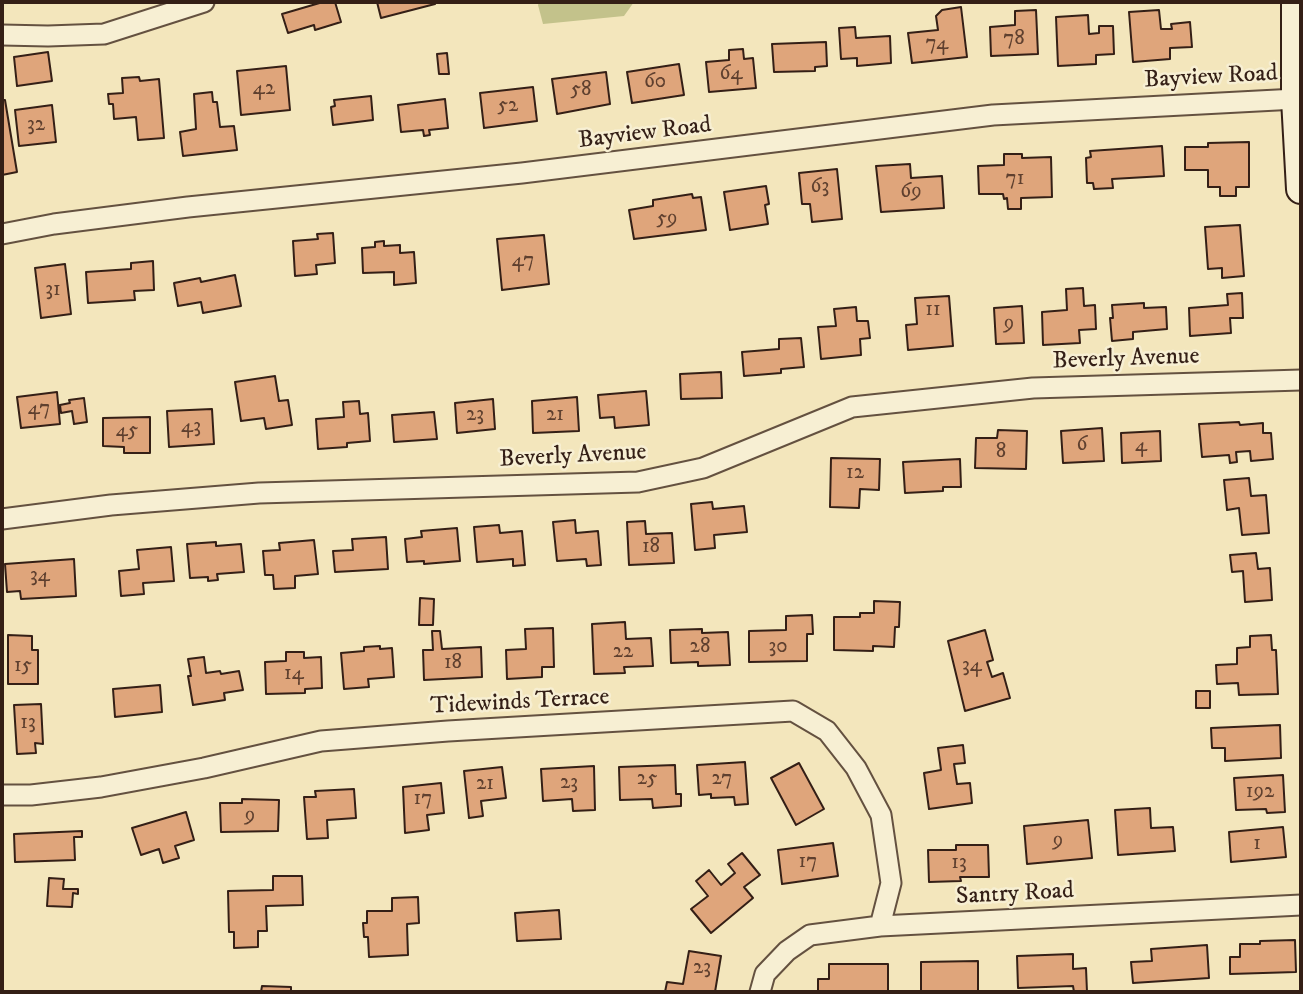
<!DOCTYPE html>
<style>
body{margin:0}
#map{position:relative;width:1303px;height:994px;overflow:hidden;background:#f3e6bc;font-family:"IM FELL DW Pica",serif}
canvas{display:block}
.frame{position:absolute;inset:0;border:4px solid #341f16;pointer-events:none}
</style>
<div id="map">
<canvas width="1303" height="994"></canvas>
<div class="frame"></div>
</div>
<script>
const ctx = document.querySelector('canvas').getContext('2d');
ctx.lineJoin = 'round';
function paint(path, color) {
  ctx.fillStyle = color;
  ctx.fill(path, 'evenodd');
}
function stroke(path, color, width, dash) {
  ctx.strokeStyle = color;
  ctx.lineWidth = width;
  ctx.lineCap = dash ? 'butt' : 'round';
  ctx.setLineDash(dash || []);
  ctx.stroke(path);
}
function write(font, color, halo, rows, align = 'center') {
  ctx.font = font + ' "IM FELL DW Pica",serif';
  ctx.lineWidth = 5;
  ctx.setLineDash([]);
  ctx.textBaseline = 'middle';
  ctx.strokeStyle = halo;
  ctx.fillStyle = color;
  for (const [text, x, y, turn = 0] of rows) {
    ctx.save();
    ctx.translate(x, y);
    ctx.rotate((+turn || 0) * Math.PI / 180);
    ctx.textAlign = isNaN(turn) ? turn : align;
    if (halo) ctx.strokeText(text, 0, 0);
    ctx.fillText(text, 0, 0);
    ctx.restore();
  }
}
paint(new Path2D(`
 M539 2H634L624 16 543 24 538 5Z`), '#c3c28b');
const building = new Path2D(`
 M323 2H335L341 22 315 30 314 25 288 33 282 14Z
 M377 2H435V4L381 18Z
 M961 7 967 57 912 63 908 33 938 30 936 16 942 10Z
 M1036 10 1038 54 991 56 990 27 1015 25V11Z
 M1159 10 1161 29H1172L1171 24 1190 22 1192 47 1170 48V59L1133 62 1129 12Z
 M1088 15 1089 34 1099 33V26H1113L1114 54 1096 55V64L1058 66 1056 17Z
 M855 27 856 38 890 36 891 63 857 66V58L841 59 839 28Z
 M826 42 827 66 815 67V71L774 72 772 44Z
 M743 49 744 59 753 58 756 88 709 92 706 62 729 60V50Z
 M48 52 52 81 17 86 14 57Z
 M447 53 449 74H439L437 54Z
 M679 64 684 95 632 103 627 72Z
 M286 66 290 110 241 115 237 71Z
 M606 72 610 104 557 114 552 79Z
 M139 77 140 81 159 79 164 138 138 140 136 117 114 119 113 104H109L108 94 123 93 122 78Z
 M533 87 537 121 484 128 480 93Z
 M212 92 213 102H217L220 127 234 126 237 150 183 156 180 132 196 129 194 94Z
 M371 96 373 120 333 125 331 107 335 106 334 100Z
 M445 99 448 128 429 130 430 135 424 136 423 130 401 132 398 105Z
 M2 100H5L17 172 2 175Z
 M52 105 56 142 19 146 15 110Z
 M1249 142V187H1236V196H1220V187H1208V170H1185V147H1208V143Z
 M1162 146 1164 176 1112 179 1113 188 1094 189 1093 183H1087L1086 158 1091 157 1090 151Z
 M1004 154H1022V158L1051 157 1052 197 1021 198V209H1008L1007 198 1004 199 1003 194H979L978 166 1004 165Z
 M910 164 911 178 942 176 944 208 881 212 876 166Z
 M837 169 842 219 812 222 810 204H802L799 173Z
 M766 186 769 204 765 205 768 224 730 230 724 192Z
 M692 194 693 198 701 197 706 230 634 239 629 210 653 206V200Z
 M1240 225 1244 276 1222 278V268L1208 269 1205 227Z
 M333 233 335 263 316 265 317 274 295 276 293 241 318 239 317 234Z
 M544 235 549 284 502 290 497 239Z
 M384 241V246L400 245V253L414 252 416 283 394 285V272L363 273 362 248 375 247V242Z
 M153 261 154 290 134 291 135 300 88 303 86 272 131 269V263Z
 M65 264 71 314 41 318 35 268Z
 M235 275 241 306 203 313 201 302 178 306 174 283 200 278 201 282Z
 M1083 288 1084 306 1095 305 1096 329 1079 330 1080 343 1043 345 1042 312 1067 310 1066 289Z
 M1242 293 1243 318H1230L1231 333 1190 336 1189 308 1228 305 1227 294Z
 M949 296 953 346 908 350 906 325 917 324 915 298Z
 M1144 303V308L1166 307 1167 329 1133 332V339L1112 341 1110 318H1113L1112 305Z
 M1022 306 1024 343 996 344 994 308Z
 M856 307 857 321H868L870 338 860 339 861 355 821 359 818 327 836 326 834 309Z
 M801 338 804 367 781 369V373L744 376 742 352 779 349V339Z
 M721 372 722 398 681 399 680 374Z
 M275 376 279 401 288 400 292 425 266 429 264 418 241 421 235 382Z
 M646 391 649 425 615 428 614 417 600 418 598 395Z
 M57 392 60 424 21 428 17 397Z
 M577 397 579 431 533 433 532 401Z
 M84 398 87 422 74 424 72 411 61 413 60 405 70 403 69 400Z
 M493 399 495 429 457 433 455 403Z
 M359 401 360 414 368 413 370 441 347 443V447L318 449 316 419 344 417 343 402Z
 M212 409 214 444 169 447 167 411Z
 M434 412 437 439 394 442 392 415Z
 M150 417V453H124V447L103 446V418Z
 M1239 422 1240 425 1263 423V433H1271L1273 459 1251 461 1250 451 1236 452 1237 462 1230 463 1229 455 1202 457 1199 424Z
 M1102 428 1104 461 1063 463 1061 431Z
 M998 430 1027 431 1026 469 975 468 976 438H997Z
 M1160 431 1161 461 1122 463 1121 433Z
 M831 458 880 459 879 490 860 489 859 508 830 507Z
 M960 459 961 487H943V491L905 493 903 462Z
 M1249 478 1251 496 1266 495 1269 533 1242 535 1239 508 1227 510 1224 480Z
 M712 502 713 509 744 506 747 532 714 535 715 548 695 550 691 504Z
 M575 520 576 533 598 531 601 565 587 566 586 559 557 561 553 522Z
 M645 521 646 534 672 533 674 563 629 565 627 522Z
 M499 525 500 533 522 531 525 565 513 566V559L477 562 474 527Z
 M457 528 460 561 424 564V561L407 562 405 539 422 537 421 531Z
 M386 537 388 569 335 572 333 551 353 550 352 539Z
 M314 540 318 574 295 576V588L274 589 273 575H265L263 551 280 550 279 543Z
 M216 542V546L241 544 244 572 217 574 218 580 208 581V577L190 578 187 544Z
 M171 547 174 581 143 583 144 594 121 596 119 571 139 569 137 550Z
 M1256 553 1258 569 1270 568 1272 600 1245 602 1243 571 1232 572 1230 555Z
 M74 559 76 596 21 599 20 591 7 592 5 564Z
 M420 598 434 599 433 625H419Z
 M874 601 900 602 899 627H895L894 647 873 646V651L834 650V617H860V613H874Z
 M812 615 813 634H807V661L749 662V631L786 630V616Z
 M625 622 626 639 651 638 653 666 624 667 625 673 594 674 592 624Z
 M553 628 554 667H542V677L507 679 506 650 526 649 525 629Z
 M702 629V633L728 632 730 665 698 666V662L671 663 670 630Z
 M985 630 993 660 987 662 992 677 1003 673 1010 698 965 711 948 641Z
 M432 631H440L442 649 481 647 482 677 424 680 423 650H433Z
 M8 635 32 636V650H38V684H8Z
 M1271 635 1272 650H1276L1278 694 1239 695 1238 683 1217 684 1216 665 1237 664V648L1250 647V636Z
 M380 646V649L392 648 394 677 368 679 369 687 344 689 341 653 364 651V647Z
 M286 652H304V658L321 657 322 688 305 689V693L266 694 265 662 286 661Z
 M204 657 206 673 220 671 221 674 239 671 243 690 224 693 225 700 193 705 188 676H191L188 659Z
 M160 685 162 712 115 717 113 689Z
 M1196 691H1210V708H1196Z
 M41 704 43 744 35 743 36 753 17 754 14 705Z
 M1280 725 1281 758 1225 761V748H1212L1211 728Z
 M963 745 965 763 954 764 957 784 970 783 972 803 929 809 924 773 941 770 938 748Z
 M745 762 748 804 735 805 734 797 711 798V794L699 795 697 765Z
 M799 763 824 809 796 825 771 778Z
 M675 765 676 794H681V806L653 808 652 799 620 800 619 767Z
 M594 766 595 810 573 811 572 799 543 801 541 769Z
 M502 767 506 798 481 801 483 816 469 818 464 771Z
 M1283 775 1285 812 1267 813 1266 809 1236 810 1234 778Z
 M441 783 444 813 427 815 429 830 405 833 403 787Z
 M354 789 356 818 327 820 328 838 307 839 304 797H316L315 791Z
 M242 799 279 800 278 831 221 832 220 803H242Z
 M1150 808 1151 828 1173 827 1175 851 1118 855 1115 810Z
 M186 812 194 840 175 846 179 858 163 863 159 849 141 855 132 828Z
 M1088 820 1092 858 1027 864 1024 826Z
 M1283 827 1286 857 1231 862 1229 832Z
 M82 831V837H74L75 860 15 862 14 834Z
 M833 843 838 876 782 884 778 850Z
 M956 845H988L989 877H960L961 881 929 882 928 850H956Z
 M742 853 760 875 744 887 753 898 711 933 691 909 708 896 696 881 709 870 721 885 735 873 728 864Z
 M273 876H302L303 905 266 906 267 931H258V947L234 948V932H229L228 891 273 890Z
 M49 878 64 879 63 889H78V894L73 893 72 907 47 906Z
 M418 897 419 923 407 924 408 955 369 957 368 937H364L363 923H367V911H392V898Z
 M559 910 561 939 517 941 515 913Z
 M1295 940 1296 972 1230 974V957H1240V944H1260V941Z
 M1207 945 1209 978 1133 983 1131 962 1152 961 1151 949Z
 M689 951 721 956 715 992H665L667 982 683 984Z
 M1073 954V969L1086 968 1087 992H1074L1073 986 1018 988 1017 956Z
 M978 961V992H921V962Z
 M829 964H888V992H818V979H829Z
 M262 986 291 987V992H261Z`);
paint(building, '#dfa57b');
stroke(building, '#341f16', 2);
const street = new Path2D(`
 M2 35 48 36 104 34 204 2
 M2 234 54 224 188 207 522 173 993 115 1296 99
 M2 519 111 505 259 493 638 482 703 468 852 407 1033 388 1301 380
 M2 795H31L101 787 204 768 321 741 448 731 793 711 827 731 856 768 881 815 891 883 880 926
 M760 992 765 974 787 951 810 935 880 926 1301 905`);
const secondary = new Path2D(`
 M1296 2V99L1301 189`);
stroke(street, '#645140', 23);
stroke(secondary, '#341f16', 32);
stroke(street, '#f7efd3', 19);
stroke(secondary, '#f7efd3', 28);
write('21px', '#5f402f', null, [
 ["78",1014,40],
 ["74",937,45],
 ["64",731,75],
 ["60",655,83],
 ["42",264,90],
 ["58",581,91],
 ["52",508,107],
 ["32",36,126],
 ["71",1015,180],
 ["63",820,188],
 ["69",911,193],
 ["59",667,220],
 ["47",523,262],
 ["31",53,291],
 ["11",933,311],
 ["9",1009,325],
 ["47",39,410],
 ["23",475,416],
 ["21",555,416],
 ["43",191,428],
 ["45",127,432],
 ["6",1082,446],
 ["4",1141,447],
 ["8",1001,453],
 ["12",855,474],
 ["18",651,548],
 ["34",40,577],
 ["28",700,648],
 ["30",778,648],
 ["22",623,653],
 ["18",453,664],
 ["15",23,667],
 ["34",972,667],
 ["14",294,675],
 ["13",28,724],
 ["25",647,780],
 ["27",722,780],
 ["23",569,784],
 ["21",485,785],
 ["192",1260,793],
 ["17",423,800],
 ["9",250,817],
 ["9",1058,842],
 ["1",1257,845],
 ["17",808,863],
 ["13",959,864],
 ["23",702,969]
]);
write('24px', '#341f16', '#f7efd3', [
 ["Bayview Road",1211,78,-3],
 ["Bayview Road",645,134,-7],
 ["Beverly Avenue",1126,360,-2],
 ["Beverly Avenue",573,457,-3],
 ["Tidewinds Terrace",520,703,-3],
 ["Santry Road",1015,895,-3]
]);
</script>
